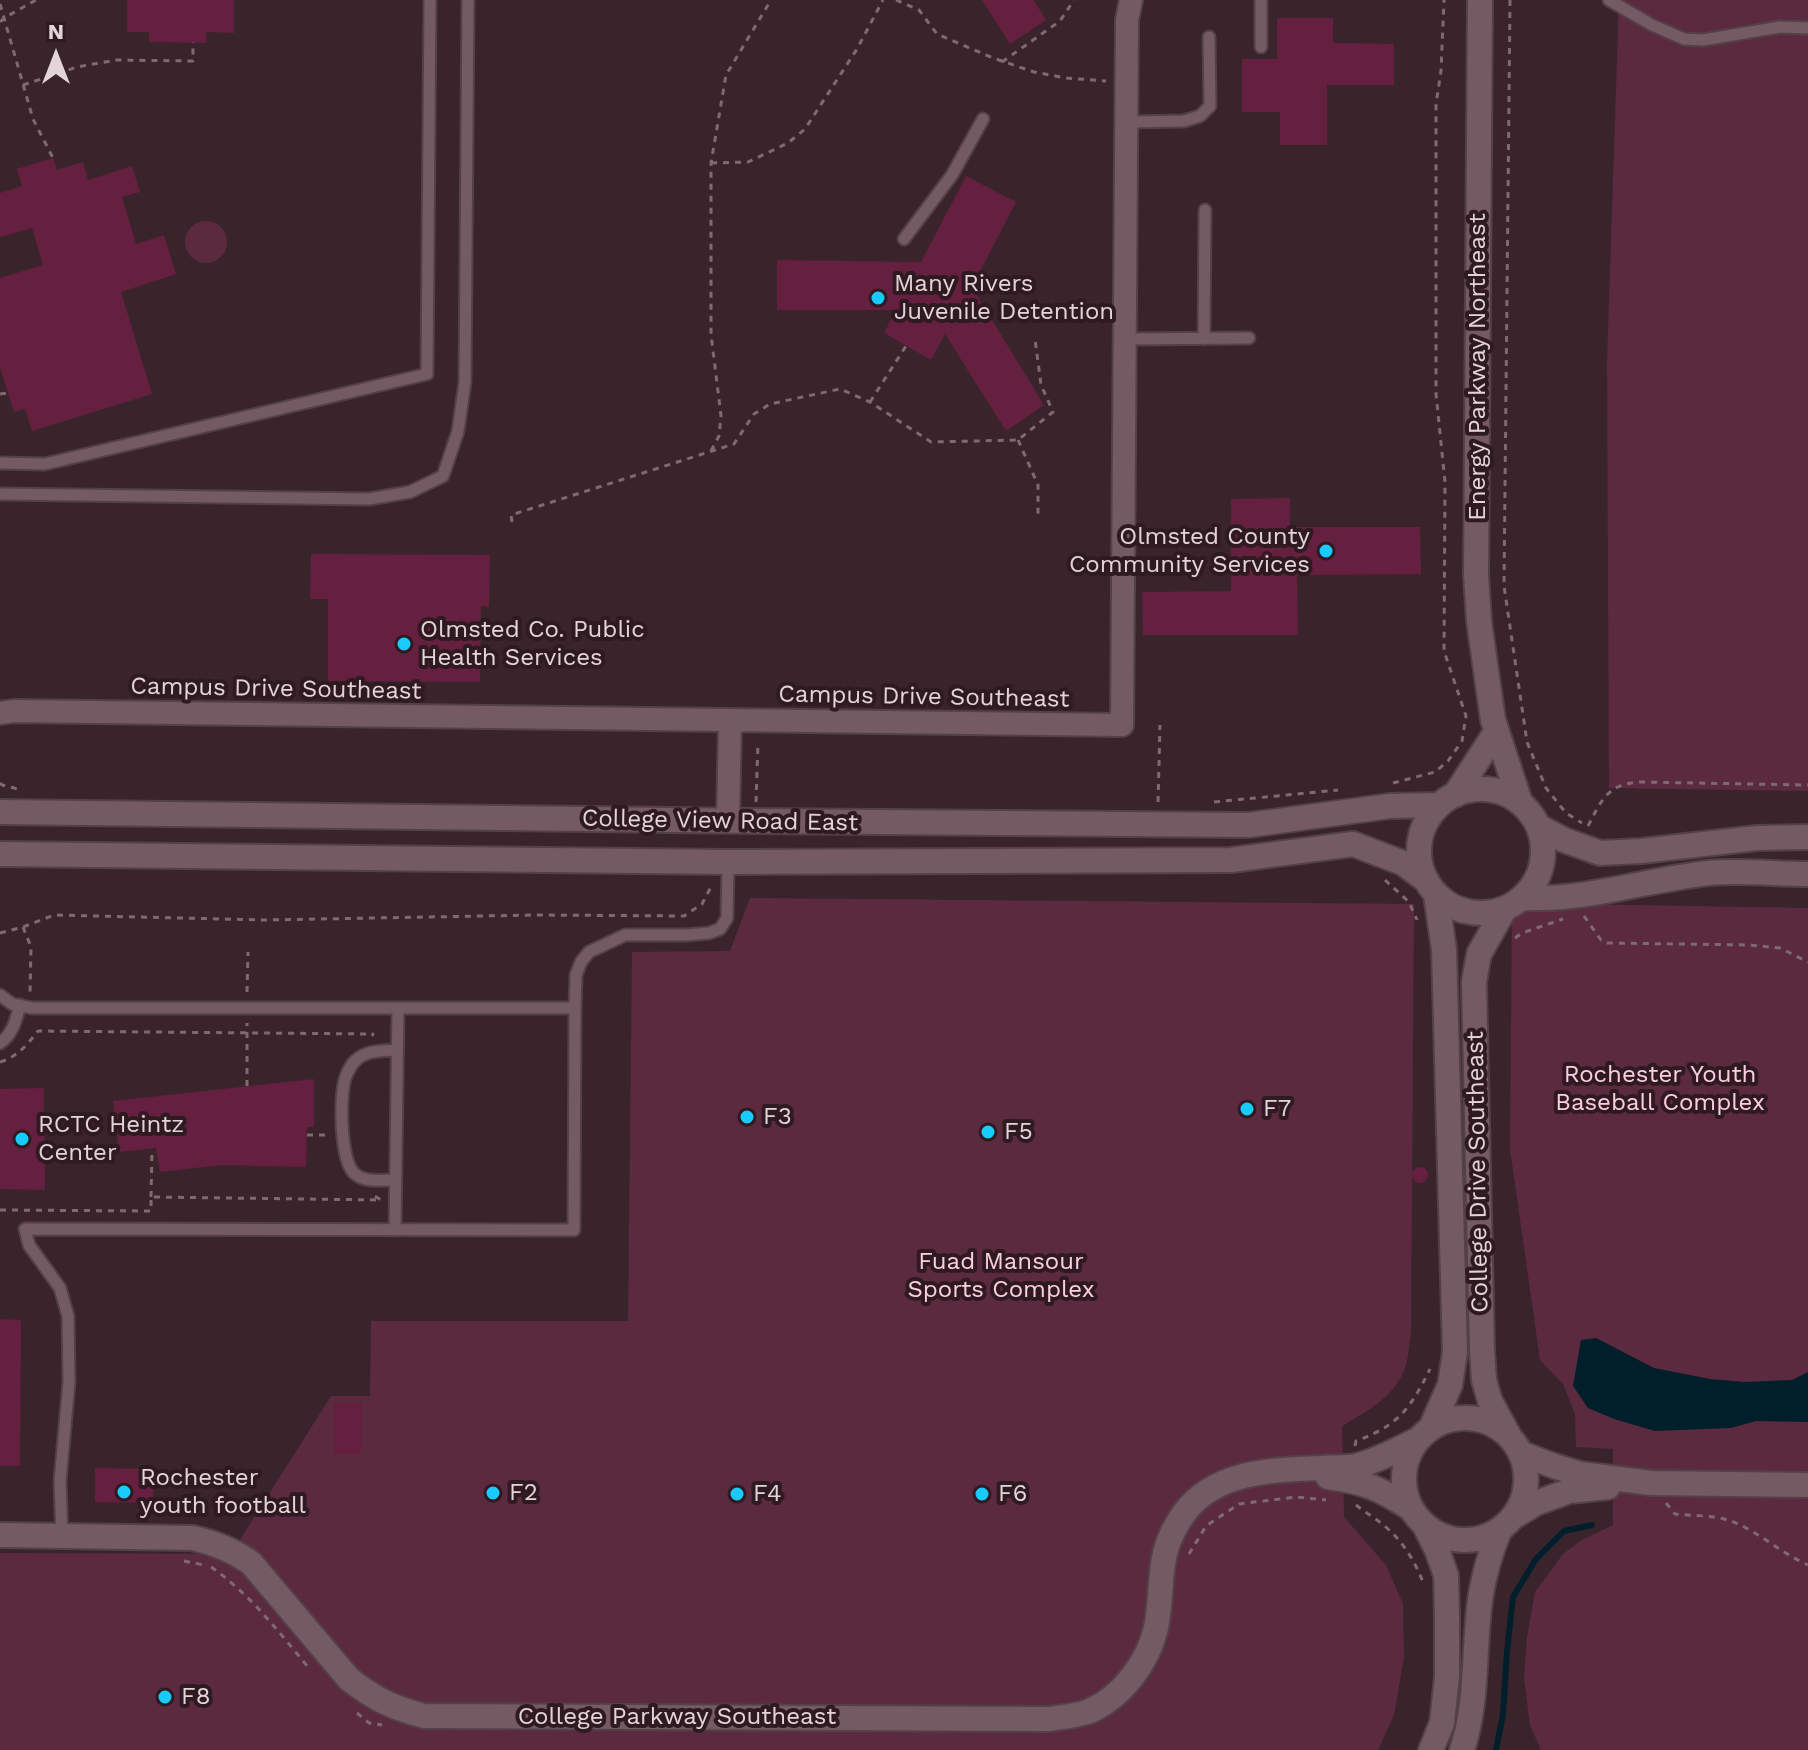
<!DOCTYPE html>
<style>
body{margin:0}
#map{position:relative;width:1808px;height:1750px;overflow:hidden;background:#3a242c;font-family:"Work Sans",sans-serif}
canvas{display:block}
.north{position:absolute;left:16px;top:16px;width:80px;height:80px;-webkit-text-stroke:6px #301a22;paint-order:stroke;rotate:0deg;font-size:22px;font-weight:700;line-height:32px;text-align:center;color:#e3d4d9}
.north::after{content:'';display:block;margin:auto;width:28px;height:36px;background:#e3d4d9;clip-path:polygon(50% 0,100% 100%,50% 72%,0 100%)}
</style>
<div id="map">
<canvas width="1808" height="1750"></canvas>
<div class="north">N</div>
</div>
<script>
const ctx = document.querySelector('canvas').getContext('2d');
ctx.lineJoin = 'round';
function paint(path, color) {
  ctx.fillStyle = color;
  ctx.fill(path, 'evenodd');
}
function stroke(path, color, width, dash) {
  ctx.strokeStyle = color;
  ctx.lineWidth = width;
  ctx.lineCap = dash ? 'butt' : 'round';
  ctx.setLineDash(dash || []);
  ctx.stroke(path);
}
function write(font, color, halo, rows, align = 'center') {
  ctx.font = font + ' "Work Sans",sans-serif';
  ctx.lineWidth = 8;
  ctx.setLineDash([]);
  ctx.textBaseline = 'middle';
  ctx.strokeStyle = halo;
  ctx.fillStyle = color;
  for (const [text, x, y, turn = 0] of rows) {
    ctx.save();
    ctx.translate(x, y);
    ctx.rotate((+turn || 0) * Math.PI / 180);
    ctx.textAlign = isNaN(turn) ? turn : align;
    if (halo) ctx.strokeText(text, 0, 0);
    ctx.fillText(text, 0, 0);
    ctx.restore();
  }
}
paint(new Path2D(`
 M1619 0H1808V791L1609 788 1607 361Z
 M185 242a21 21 0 1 1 42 0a21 21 0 1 1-42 0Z
 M750 898 1414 904 1411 1333C1409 1343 1409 1355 1406 1365 1397 1395 1368 1411 1342 1426L1344 1517 1386 1565 1403 1604 1404 1658 1394 1715 1378 1750H0V1553L231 1554 331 1396H370L371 1321H628L632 952 730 951Z
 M1512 903 1808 908V1750H1541L1530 1725 1524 1678 1527 1638 1535 1592 1563 1554 1582 1540 1613 1525V1449L1576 1447 1575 1414 1563 1384 1540 1360 1510 1149Z`), '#5b2a3e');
paint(new Path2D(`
 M1596 1338 1654 1368 1710 1379 1744 1382 1792 1380 1808 1372V1422L1756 1421 1731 1428 1655 1431 1614 1419 1588 1408 1573 1386 1581 1340Z`), '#001f2a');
stroke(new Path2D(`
 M1496 1750 1503 1714 1507 1651 1513 1597 1536 1559 1564 1531 1592 1525`), '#001f2a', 6);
paint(new Path2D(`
 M127 0H234V33L206 32 207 43 149 42V32H127Z
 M982 0H1034L1046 20 1010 44Z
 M1277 18H1333V43L1394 44V85H1327V145H1280V112H1242V59H1277Z
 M53 158 57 170 83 162 88 180 132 166 140 192 122 197 136 244 164 235 176 274 121 292 152 394 32 431 25 409 14 412 0 368V278L43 265 32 228 0 237V193L22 186 17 169Z
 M966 176 1016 202 972 287 1044 405 1006 431 945 334 931 360 884 333 896 310H777V260L921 262Z
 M1290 498V527H1420L1421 574 1297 575 1298 635H1143L1142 592 1231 591V499Z
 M311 554 490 555 489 607 481 606 480 682 328 681V599H310Z
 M314 1079V1127H307L306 1167 221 1165 160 1172 156 1148 119 1152 113 1101Z
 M44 1088 45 1190 0 1189V1089Z
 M1412 1175a8 8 0 1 1 16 0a8 8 0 1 1-16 0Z
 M0 1319 21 1320 20 1466H0Z
 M334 1403H362L361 1454H334Z
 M95 1468 154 1469 153 1503 95 1502Z`), '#651f3f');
const lane = new Path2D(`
 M1261 0V47
 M1609 0 1652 25 1684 39 1703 40 1780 27 1808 28
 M1126 122 1184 121 1200 116 1210 106 1209 37
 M904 239 952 175 983 119
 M1125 339 1249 338
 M1204 339 1205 210
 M0 463 45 464 427 374 430 0
 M0 494 369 499 410 492 443 476 458 431 465 382 468 0
 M0 995 12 1004 32 1008H575
 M0 1043C13 1034 16 1020 20 1005
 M395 1180C382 1180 364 1183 354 1173 340 1160 339 1093 346 1076 348 1071 352 1064 356 1060 367 1050 383 1051 397 1050
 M395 1230 398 1008
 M62 1536 60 1481 69 1382 68 1316 60 1288 29 1245 25 1229 574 1230 575 1008 576 975 581 962 589 952 625 935H686L709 933 720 929 727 918 728 862`);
const street = new Path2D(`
 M0 713 14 711 1122 725 1127 20 1131 0
 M728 821 730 721`);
const secondary = new Path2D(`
 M1480 0 1476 575 1479 621 1493 720 1520 802
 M1419 851a62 62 0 1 1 124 0a62 62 0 1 1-124 0Z
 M1455 795 1496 732
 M0 812 755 821 1249 825 1390 806 1439 805
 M1539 827 1564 840 1600 853 1641 851 1757 838 1808 837
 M0 854 728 862 1231 860 1353 844 1403 863 1427 881
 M1523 898C1585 901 1646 880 1708 873 1741 870 1775 874 1808 874
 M1504 910 1479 954 1474 982 1482 1350 1484 1380 1490 1401 1509 1436
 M1404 1479a61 61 0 1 1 122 0a61 61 0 1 1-122 0Z
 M1431 1428 1450 1385 1455 1352 1444 949 1436 895
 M1520 1453 1554 1466 1580 1474 1651 1483 1808 1485
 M1328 1477C1365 1482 1379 1488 1410 1508
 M1513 1517 1536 1503 1569 1491 1608 1487
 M1425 1526 1437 1550 1446 1575 1447 1616V1677L1442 1723 1431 1750
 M0 1535 193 1538C215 1543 233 1550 251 1563L349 1679C376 1700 391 1707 424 1716L1048 1719C1062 1717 1077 1716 1090 1711 1123 1696 1148 1662 1156 1628 1165 1582 1154 1554 1185 1512 1216 1471 1273 1470 1319 1468 1331 1467 1344 1468 1356 1466 1377 1461 1397 1450 1417 1440
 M1462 1750C1476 1708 1474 1664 1478 1620 1480 1589 1488 1558 1500 1529`);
stroke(lane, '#534147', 15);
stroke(street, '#534147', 26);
stroke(secondary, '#534147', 28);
stroke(new Path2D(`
 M896 0 919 10 937 34 993 58 1034 72 1066 78 1106 81
 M1510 0 1504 586 1527 742 1546 788 1566 813 1582 823
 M0 4 33 119 53 158
 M0 22 4 18 36 0
 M1002 62 1060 21 1074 0
 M23 85 77 67 116 60 193 61V42
 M711 163 748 162 788 143 805 129 857 49 883 0
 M0 394 7 393
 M870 402 906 346
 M1018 440 1038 485V518
 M711 451 719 436 721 416 711 334V163L726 75 771 0
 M512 522 511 515 734 444 754 414 770 404 840 389 870 402 931 442 1018 440 1053 412 1041 385 1035 339
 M0 783 2 785 18 789
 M1393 783 1435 772 1448 761 1462 741 1466 716 1444 651 1445 482 1436 394V104L1441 71 1444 0
 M756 802 758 742
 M1158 802 1160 725
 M1214 802 1338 790
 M1588 826C1602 799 1608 784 1640 782L1808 785
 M1385 880 1409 902 1417 920
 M1584 916 1601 940 1607 943 1749 945 1780 948 1808 962
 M23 927 31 947 30 994
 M0 933 23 927 54 915 265 920 536 915 684 916 702 904 711 887
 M1515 938 1522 933 1563 919
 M247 992 248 952
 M0 1062C17 1057 27 1045 38 1031L373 1034 372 1036
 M247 1086V1023
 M307 1135H327
 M151 1197 152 1149
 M0 1210 151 1211V1197L381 1200 373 1195
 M1355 1446 1356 1441C1399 1425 1410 1409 1430 1369
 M1666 1503 1675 1514C1692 1516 1715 1515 1731 1521 1759 1532 1781 1553 1808 1565
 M1356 1505C1366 1513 1378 1520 1387 1528 1404 1543 1415 1562 1423 1582
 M1189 1554 1206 1526 1239 1504 1296 1497 1326 1500
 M184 1561 204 1565
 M211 1567C250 1594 278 1631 308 1667
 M357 1713 369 1723 382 1725`), '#7e6b71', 3, [6, 6]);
stroke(lane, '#745a63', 11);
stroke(street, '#745a63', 22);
stroke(secondary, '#745a63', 24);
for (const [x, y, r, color] of [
 [878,298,8,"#19cafc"],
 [1326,551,8,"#19cafc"],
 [404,644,8,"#19cafc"],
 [1247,1109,8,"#19cafc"],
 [747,1117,8,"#19cafc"],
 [988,1132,8,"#19cafc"],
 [22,1139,8,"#19cafc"],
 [124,1492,8,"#19cafc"],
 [493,1493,8,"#19cafc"],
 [737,1494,8,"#19cafc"],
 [982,1494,8,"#19cafc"],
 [165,1697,8,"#19cafc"]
]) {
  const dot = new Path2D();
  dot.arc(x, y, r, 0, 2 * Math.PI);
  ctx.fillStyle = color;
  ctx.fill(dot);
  stroke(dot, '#301a22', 3);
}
write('24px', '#e3d4d9', '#301a22', [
 ["Many Rivers",894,284],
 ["Juvenile Detention",894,312],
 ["Olmsted County",1310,537,"right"],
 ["Community Services",1310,565,"right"],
 ["Olmsted Co. Public",420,630],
 ["Health Services",420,658],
 ["F7",1263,1109],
 ["F3",763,1117],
 ["RCTC Heintz",38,1125],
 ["Center",38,1153],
 ["F5",1004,1132],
 ["Rochester",140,1478],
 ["youth football",140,1506],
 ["F2",509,1493],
 ["F4",753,1494],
 ["F6",998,1494],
 ["F8",181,1697]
], 'left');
write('24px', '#e3d4d9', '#301a22', [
 ["Energy Parkway Northeast",1478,367,-90],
 ["Campus Drive Southeast",276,689,1],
 ["Campus Drive Southeast",924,697,1],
 ["College View Road East",720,821,1],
 ["College Drive Southeast",1478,1172,-91],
 ["College Parkway Southeast",677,1717]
]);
write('24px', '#fccede', '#301a22', [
 ["Rochester Youth",1660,1075],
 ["Baseball Complex",1660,1103],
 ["Fuad Mansour",1001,1262],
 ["Sports Complex",1001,1290]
]);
</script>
